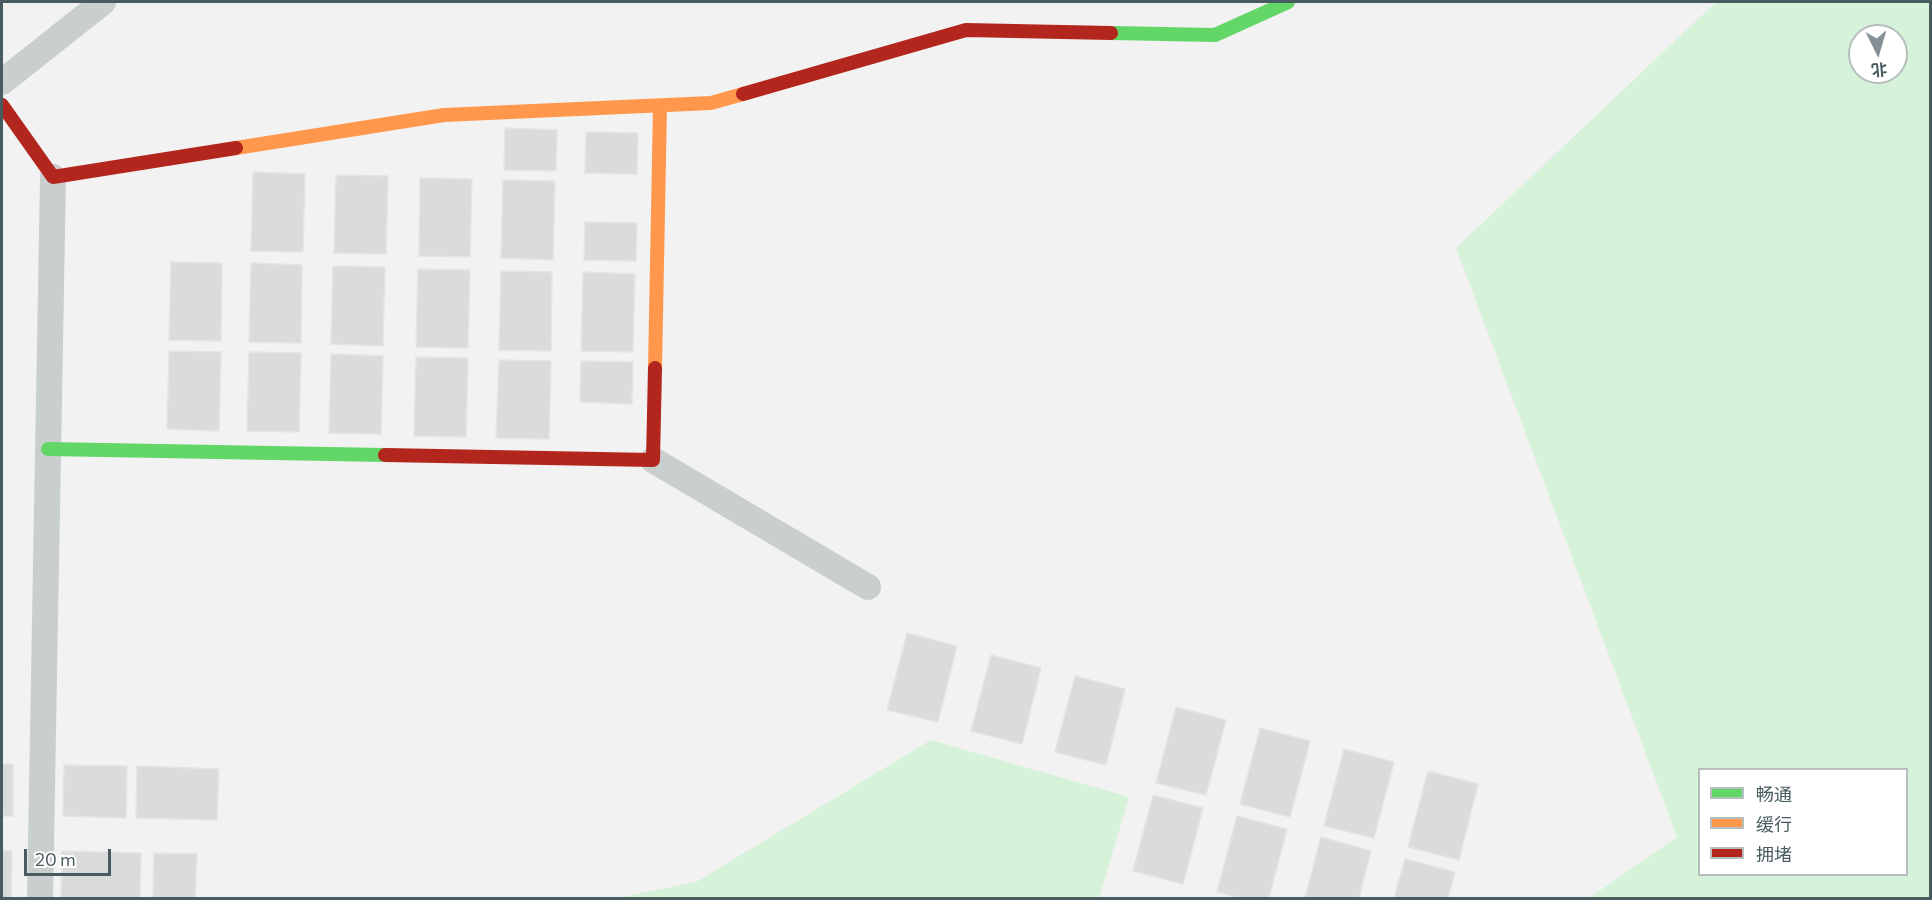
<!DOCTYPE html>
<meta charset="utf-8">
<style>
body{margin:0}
#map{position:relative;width:1932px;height:900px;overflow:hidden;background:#f3f2f2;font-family:Commissioner,"Noto Sans SC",sans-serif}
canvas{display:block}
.frame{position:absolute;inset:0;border:3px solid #485c60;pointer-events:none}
.legend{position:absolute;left:1698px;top:768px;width:210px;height:108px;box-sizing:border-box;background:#fff;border:2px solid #b6bebf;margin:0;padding:8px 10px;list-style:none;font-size:18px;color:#485c60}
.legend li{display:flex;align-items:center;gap:12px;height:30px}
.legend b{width:30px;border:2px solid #b6bebf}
.north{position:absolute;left:1848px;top:24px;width:60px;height:60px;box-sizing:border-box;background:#fff;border:2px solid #b6bebf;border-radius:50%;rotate:175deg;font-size:16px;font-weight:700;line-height:24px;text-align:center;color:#485c60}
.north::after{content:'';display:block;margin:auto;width:21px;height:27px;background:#849093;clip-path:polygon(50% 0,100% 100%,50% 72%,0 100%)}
.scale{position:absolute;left:24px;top:849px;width:87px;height:27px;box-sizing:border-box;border:3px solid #485c60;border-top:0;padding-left:8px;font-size:18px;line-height:21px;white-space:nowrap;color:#485c60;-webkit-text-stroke:4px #fff;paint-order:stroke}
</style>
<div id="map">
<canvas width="1932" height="900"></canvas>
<div class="frame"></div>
<ul class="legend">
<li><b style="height:8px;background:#63d668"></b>畅通</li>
<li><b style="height:8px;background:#ff974d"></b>缓行</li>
<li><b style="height:8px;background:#b3261e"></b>拥堵</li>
</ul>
<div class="north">北</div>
<div class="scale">20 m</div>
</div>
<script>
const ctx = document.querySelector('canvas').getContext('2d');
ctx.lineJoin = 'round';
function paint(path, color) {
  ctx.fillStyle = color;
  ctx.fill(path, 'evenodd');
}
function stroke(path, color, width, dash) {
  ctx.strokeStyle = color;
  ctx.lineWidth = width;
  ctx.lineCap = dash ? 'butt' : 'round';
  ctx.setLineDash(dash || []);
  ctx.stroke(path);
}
paint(new Path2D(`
 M1716 2H1930V898H1589L1677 837 1456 248ZM1860 36H1896V72H1860ZM1700 770H1906V874H1700Z
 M931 740 1129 797 1099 898H617L696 882Z`), '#d6f2d9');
const building = new Path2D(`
 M505 128 557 130 556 171 504 170Z
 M586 132 638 133 637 174 585 173Z
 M253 172 305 174 303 252 251 251Z
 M336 175 388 176 386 254 334 253Z
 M420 178 472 179 470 257 419 256Z
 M503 180 555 181 553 260 501 258Z
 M585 222 637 223 636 261 584 260Z
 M171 262 222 263 221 341 169 340Z
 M251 263 302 265 301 343 249 342Z
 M333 266 385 267 383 346 331 344Z
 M418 269 470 270 468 348 416 347Z
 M501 271 552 272 551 351 499 350Z
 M583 272 635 274 633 352 581 351Z
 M169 351 221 352 219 431 167 429Z
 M249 352 301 353 299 432 247 431Z
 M331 354 383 356 381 434 329 433Z
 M416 357 468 358 466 437 414 436Z
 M499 360 551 361 549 439 496 438Z
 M581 361 633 362 632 404 580 402Z
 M907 633 957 646 938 722 887 710Z
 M991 655 1041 668 1022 744 971 731Z
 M1075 676 1125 689 1106 765 1055 752Z
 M1176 707 1226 720 1206 795 1156 783Z
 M1260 728 1310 741 1290 817 1240 804Z
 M1344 749 1394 762 1374 838 1324 826Z
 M2 764H13V816H2Z
 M64 765 127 766 126 818 63 816Z
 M137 766 219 769 217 820 136 818Z
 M1428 771 1478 784 1459 860 1408 847Z
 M1153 795 1203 808 1183 884 1133 871Z
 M1237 816 1287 829 1269 898H1242L1217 892Z
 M1321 837 1371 851 1359 898H1305Z
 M2 850 12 851 11 898H2Z
 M62 851 141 853 140 898H61Z
 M154 853 197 854 195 898H153Z
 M1405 859 1455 872 1448 898H1394Z`);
paint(building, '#dadbdb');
stroke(building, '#e4e4e5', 1.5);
stroke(new Path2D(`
 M2 82 103 2
 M653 460 868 587
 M40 898 53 177`), '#c9cecf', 26);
stroke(new Path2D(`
 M1111 33 1215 35 1288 2
 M48 449 385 455`), '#63d668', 14);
stroke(new Path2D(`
 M236 148 444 115 711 103 743 94
 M655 368 660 106`), '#ff974d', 14);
stroke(new Path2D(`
 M743 94 966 30 1111 33
 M2 105 53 177 236 148
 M385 455 653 460 655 368`), '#b3261e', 14);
</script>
